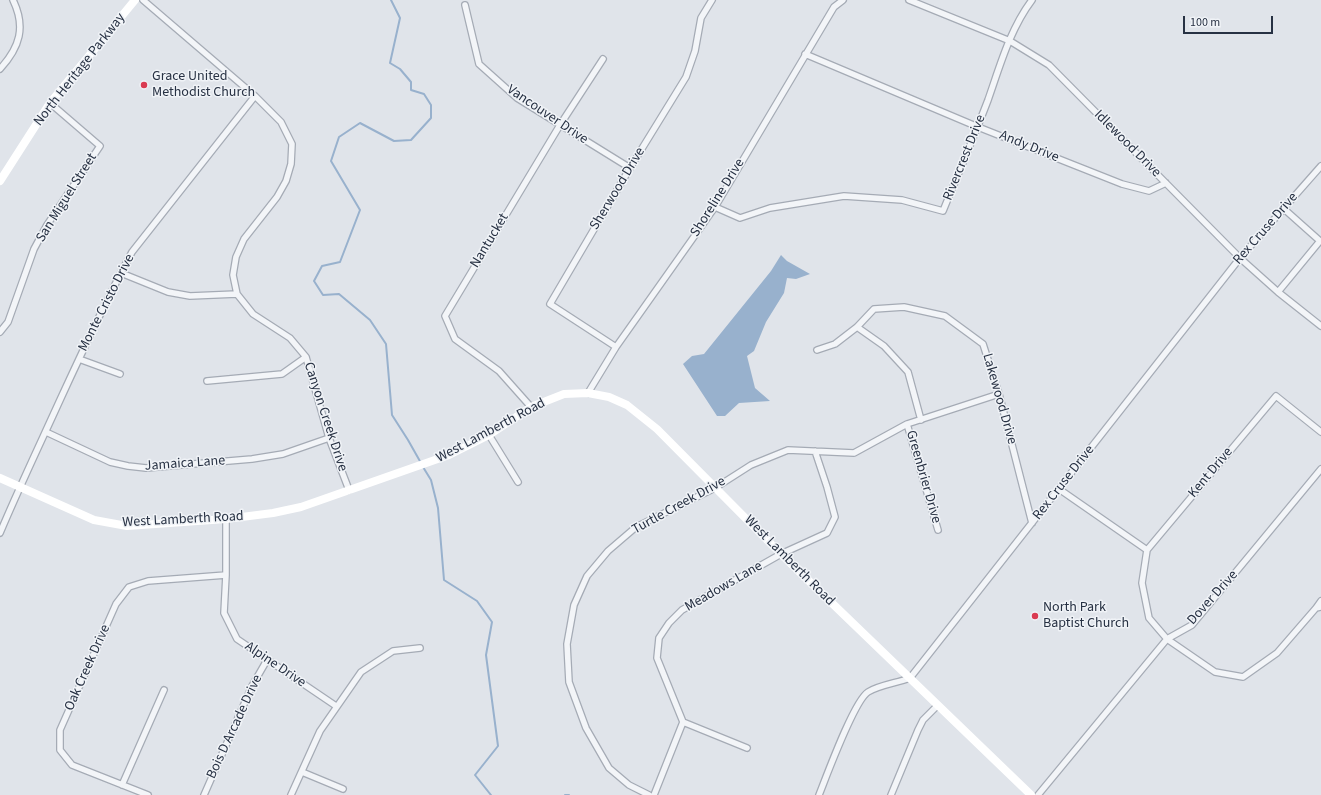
<!DOCTYPE html>
<style>
body{margin:0}
#map{position:relative;width:1321px;height:795px;overflow:hidden;background:#e0e4ea;font-family:"Source Sans 3",sans-serif}
canvas{display:block}
.scale{position:absolute;left:1183px;top:16px;width:90px;height:18px;box-sizing:border-box;border:2px solid #273143;border-top:0;padding-left:5px;font-size:12px;line-height:14px;white-space:nowrap;color:#273143;-webkit-text-stroke:3px #f0f3f7;paint-order:stroke}
</style>
<div id="map">
<canvas width="1321" height="795"></canvas>
<div class="scale">100 m</div>
</div>
<script>
const ctx = document.querySelector('canvas').getContext('2d');
ctx.lineJoin = 'round';
function paint(path, color) {
  ctx.fillStyle = color;
  ctx.fill(path, 'evenodd');
}
function stroke(path, color, width, dash) {
  ctx.strokeStyle = color;
  ctx.lineWidth = width;
  ctx.lineCap = dash ? 'butt' : 'round';
  ctx.setLineDash(dash || []);
  ctx.stroke(path);
}
function write(font, color, halo, rows, align = 'center') {
  ctx.font = font + ' "Source Sans 3",sans-serif';
  ctx.lineWidth = 3;
  ctx.setLineDash([]);
  ctx.textBaseline = 'middle';
  ctx.strokeStyle = halo;
  ctx.fillStyle = color;
  for (const [text, x, y, turn = 0] of rows) {
    ctx.save();
    ctx.translate(x, y);
    ctx.rotate((+turn || 0) * Math.PI / 180);
    ctx.textAlign = isNaN(turn) ? turn : align;
    if (halo) ctx.strokeText(text, 0, 0);
    ctx.fillText(text, 0, 0);
    ctx.restore();
  }
}
paint(new Path2D(`
 M781 255 787 261 810 274 796 279 787 278 784 293 766 322 754 351 747 356 755 388 770 401 739 403 725 416H717L683 364 692 356 704 354 771 271Z`), '#98b1cd');
stroke(new Path2D(`
 M391 0 400 18 390 63 400 69 411 82V90L424 94 431 105V118L411 140 394 141 360 123 339 137 331 161 360 210 340 262 322 266 314 281 323 295 339 294 370 320 386 344 392 415 408 440 421 463
 M423 467 431 480 438 508 444 580 477 601 492 622 486 655 498 746 475 775 491 795
 M565 795H569`), '#98b1cd', 2);
const street = new Path2D(`
 M143 0 255 96 281 122 292 144 291 164 286 181 277 197 244 239 236 257 233 275 237 294 253 314 290 338 306 357 329 438 349 490
 M909 0 1010 41 1049 65 1240 258 1278 292 1321 326
 M465 5 479 64 517 98 630 168
 M805 54 978 127 1122 184 1149 191 1166 183
 M0 69C20 47 26 27 13 0
 M715 207 740 218 770 208 844 196 902 200 943 211C958 174 974 137 988 100 1000 66 1010 29 1032 0
 M121 273 168 292 190 296 237 294
 M1278 292 1320 241 1283 208
 M857 327 884 346 908 372 921 420
 M0 332 8 322 34 249 47 225 100 146 50 103
 M616 347 550 304 630 168 686 77 695 51 701 18 712 0
 M817 350 835 344 857 327 874 309 904 307 945 316 983 344 999 394 1032 523
 M79 359 120 374
 M207 381 282 374 306 357
 M588 393 616 347 715 207 834 7 843 0
 M531 407 499 371 455 339 445 316 560 125 603 59
 M907 424 938 530
 M46 432 110 462 128 466 146 468 252 459 283 454 329 438
 M489 435 518 482
 M1059 489 1147 550
 M226 519V575L224 613 237 639 336 706
 M0 533C19 488 40 444 60 400 83 350 106 300 132 252L255 96
 M1147 550 1142 583 1149 618 1167 639 1215 672 1243 677 1277 653 1316 608 1321 607
 M1147 550 1276 396 1321 432
 M1316 608 1321 601
 M683 722 747 748
 M302 772 343 789
 M122 785 164 690
 M148 795 72 765 60 750V730L116 604 129 587 148 581 226 575
 M204 795 252 686 267 660
 M291 795 320 731 361 672 393 651 420 648
 M649 795 629 785 609 768 586 728 569 682 567 644 574 605 587 576 608 551 636 527 715 488 751 465 788 450 854 453 907 424 999 394
 M654 795 683 722 657 658 659 638 669 623 682 610 781 554 827 533 835 517 827 487 815 451
 M819 795C827 775 854 701 868 692 879 685 897 683 910 678L1240 258 1321 166
 M891 795 918 730 923 720 937 706
 M1038 795 1167 639 1192 625 1321 469`);
stroke(street, '#a5abb5', 8);
stroke(street, '#f3f5f8', 5.5);
stroke(new Path2D(`
 M0 181 50 103 135 0
 M0 478 94 520 127 526 226 519 273 513 301 507 449 455 489 435 531 407 564 394 588 393 609 397 627 405 657 429 781 554 1031 795`), '#fff', 8);
for (const [x, y, r, color] of [
 [144,85,4,"#da3a51"],
 [1035,616,4,"#da3a51"]
]) {
  const dot = new Path2D();
  dot.arc(x, y, r, 0, 2 * Math.PI);
  ctx.fillStyle = color;
  ctx.fill(dot);
  stroke(dot, '#f0f3f7', 1.5);
}
write('14px', '#273143', '#f0f3f7', [
 ["North Heritage Parkway",80,70,-52],
 ["Vancouver Drive",547,115,34],
 ["Idlewood Drive",1127,144,45],
 ["Andy Drive",1029,147,22],
 ["Rivercrest Drive",965,158,-68],
 ["Sherwood Drive",618,189,-59],
 ["San Miguel Street",67,198,-58],
 ["Shoreline Drive",718,198,-58],
 ["Rex Cruse Drive",1266,229,-49],
 ["Nantucket",490,241,-59],
 ["Monte Cristo Drive",107,303,-63],
 ["Lakewood Drive",999,399,74],
 ["Canyon Creek Drive",325,417,72],
 ["West Lamberth Road",491,431,-28],
 ["Jamaica Lane",185,464,-4],
 ["Kent Drive",1211,473,-50],
 ["Greenbrier Drive",923,477,74],
 ["Rex Cruse Drive",1064,483,-52],
 ["Turtle Creek Drive",679,506,-29],
 ["West Lamberth Road",183,520,-3],
 ["West Lamberth Road",789,561,45],
 ["Meadows Lane",724,587,-30],
 ["Dover Drive",1213,598,-48],
 ["Alpine Drive",275,665,34],
 ["Oak Creek Drive",88,668,-66],
 ["Bois D Arcade Drive",235,727,-65]
]);
write('14px', '#273143', '#f0f3f7', [
 ["Grace United",152,77],
 ["Methodist Church",152,93],
 ["North Park",1043,608],
 ["Baptist Church",1043,624]
], 'left');
</script>
